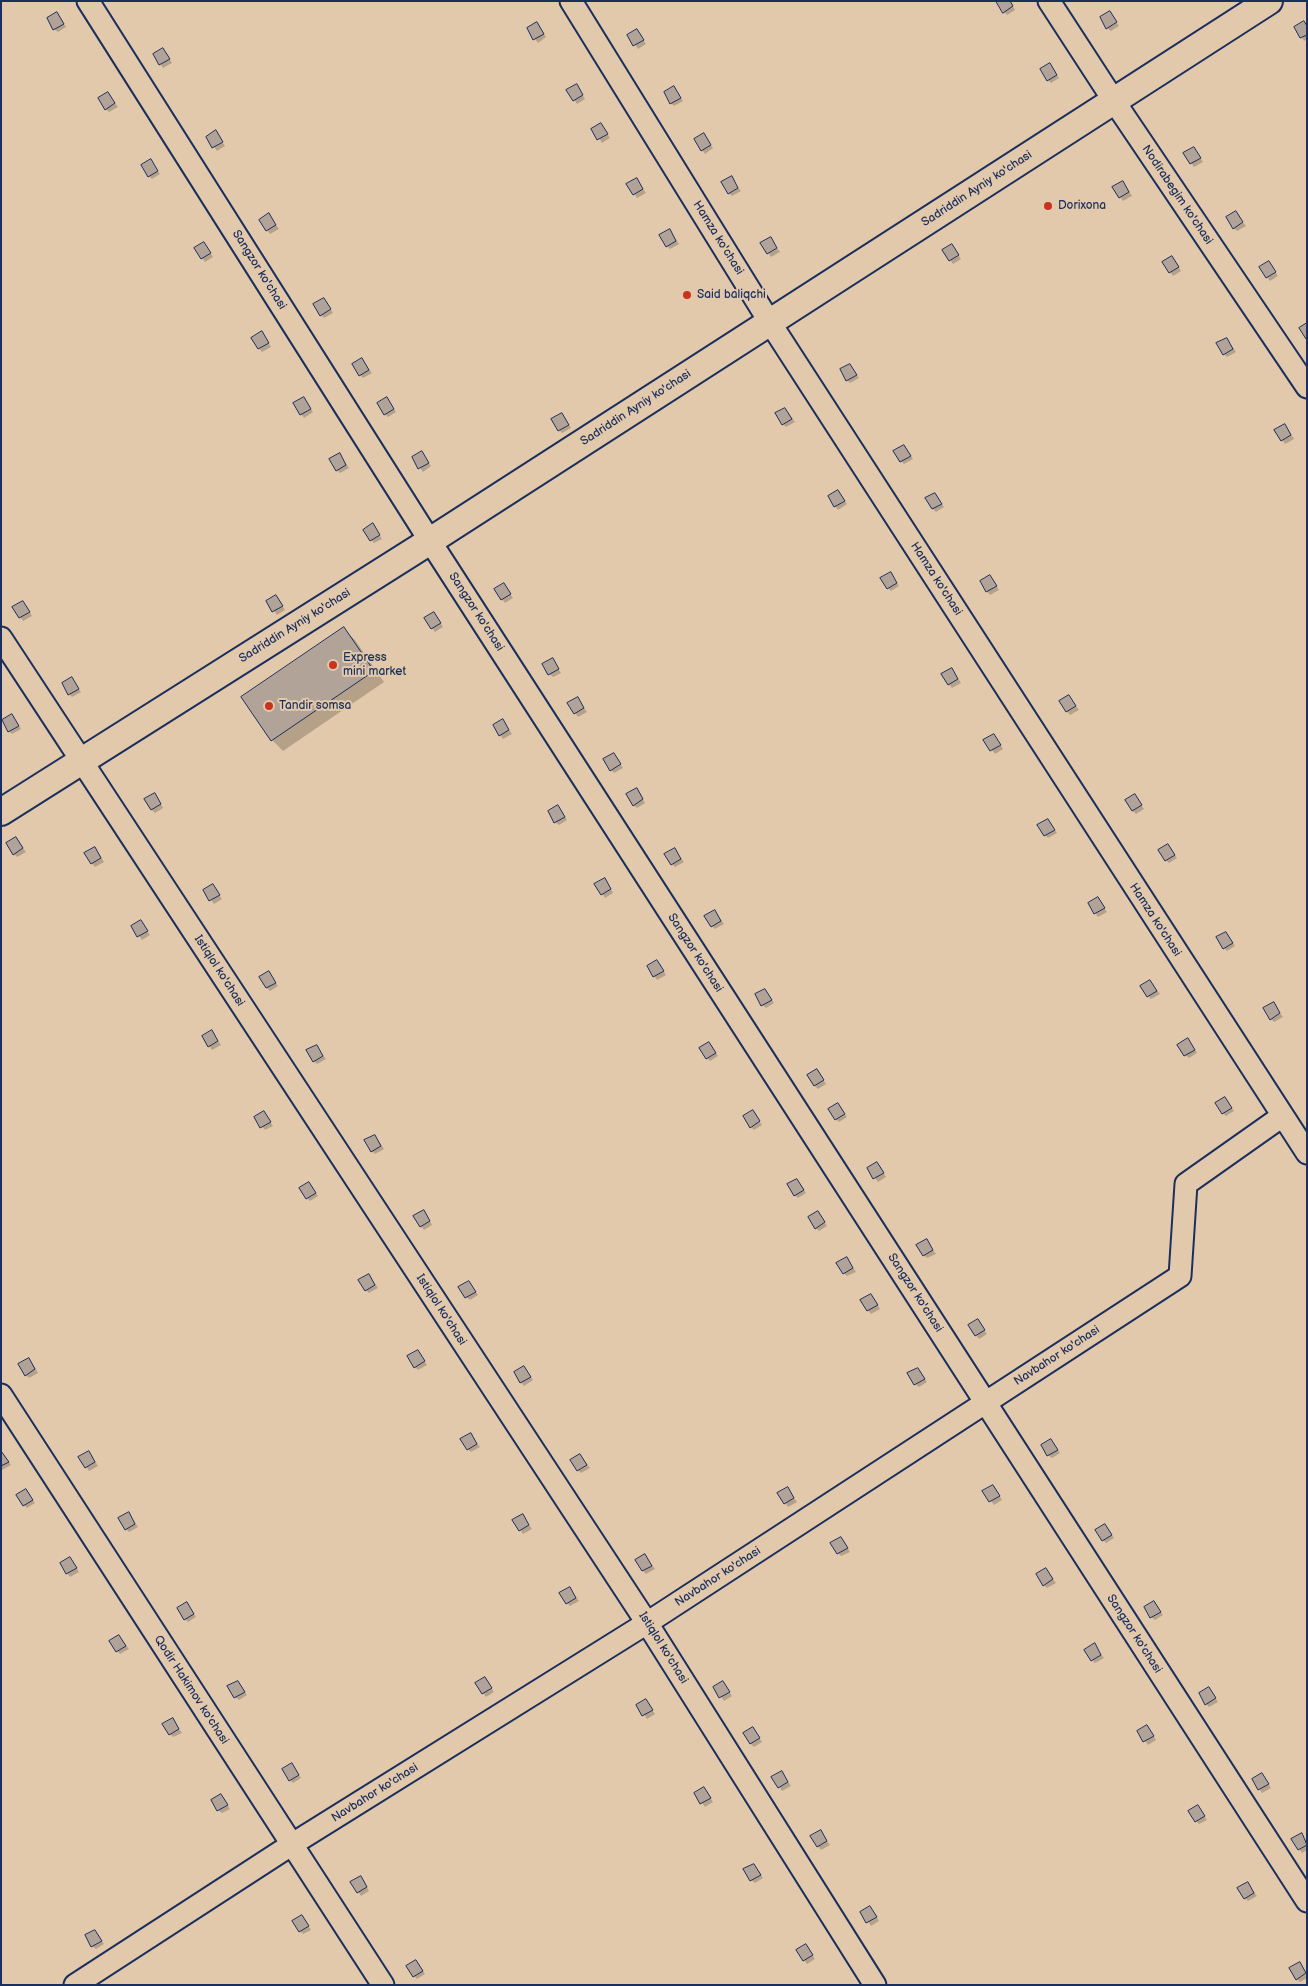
<!DOCTYPE html>
<style>
body{margin:0}
#map{position:relative;width:1308px;height:1986px;overflow:hidden;background:#e3c9ab;font-family:"Balsamiq Sans",sans-serif}
canvas{display:block}
.frame{position:absolute;inset:0;border:2px solid #1b2f5e;pointer-events:none}
</style>
<div id="map">
<canvas width="1308" height="1986"></canvas>
<div class="frame"></div>
</div>
<script>
const ctx = document.querySelector('canvas').getContext('2d');
ctx.lineJoin = 'round';
function paint(path, color) {
  ctx.fillStyle = color;
  ctx.fill(path, 'evenodd');
}
function stroke(path, color, width, dash) {
  ctx.strokeStyle = color;
  ctx.lineWidth = width;
  ctx.lineCap = dash ? 'butt' : 'round';
  ctx.setLineDash(dash || []);
  ctx.stroke(path);
}
function write(font, color, halo, rows, align = 'center') {
  ctx.font = font + ' "Balsamiq Sans",sans-serif';
  ctx.lineWidth = 4;
  ctx.setLineDash([]);
  ctx.textBaseline = 'middle';
  ctx.strokeStyle = halo;
  ctx.fillStyle = color;
  for (const [text, x, y, turn = 0] of rows) {
    ctx.save();
    ctx.translate(x, y);
    ctx.rotate((+turn || 0) * Math.PI / 180);
    ctx.textAlign = isNaN(turn) ? turn : align;
    if (halo) ctx.strokeText(text, 0, 0);
    ctx.fillText(text, 0, 0);
    ctx.restore();
  }
}
paint(new Path2D(`
 M1010 1 1015 10 1007 15 1004 12Z
 M1110 12 1119 26 1111 31 1107 28Z
 M57 14 66 27 58 32 54 29Z
 M537 24 546 37 538 43 528 29Z
 M1307 26V39L1304 41 1295 27Z
 M637 30 646 44 638 49 629 35Z
 M163 49 172 63 163 68 154 54Z
 M1050 65 1059 78 1051 83 1048 80Z
 M576 85 585 99 577 104 568 90Z
 M674 88 683 101 674 106 671 103Z
 M108 93 118 107 109 112 106 109Z
 M601 124 610 138 602 143 593 129Z
 M216 132 225 146 217 151 207 137Z
 M704 135 713 148 705 154 702 150Z
 M1197 152 1203 162 1194 167 1185 154Z
 M151 161 160 174 152 179 149 176Z
 M731 178 741 191 732 196 729 193Z
 M636 179 646 193 637 198 628 184Z
 M1126 186 1132 196 1123 201 1114 188Z
 M1236 213 1246 226 1237 231 1234 228Z
 M269 215 279 229 270 234 267 230Z
 M670 230 679 244 670 249 667 246Z
 M770 238 780 252 771 257 762 243Z
 M204 243 213 257 205 262 195 248Z
 M952 246 961 259 953 264 950 260Z
 M1172 257 1181 271 1173 276 1170 272Z
 M1269 263 1278 276 1270 281 1267 277Z
 M327 303 333 313 324 318 321 315Z
 M265 336 271 347 262 352 259 348Z
 M1227 339 1236 352 1227 357 1224 354Z
 M362 360 372 373 363 378 360 375Z
 M850 365 859 378 850 383 847 380Z
 M304 399 313 412 304 418 301 414Z
 M387 399 396 412 388 417 385 414Z
 M785 409 795 422 786 427 783 424Z
 M565 418 571 428 562 433 559 430Z
 M1288 429 1294 439 1285 444 1282 440Z
 M907 450 913 459 904 464 901 461Z
 M422 453 431 466 423 472 413 458Z
 M340 455 349 468 340 473 337 470Z
 M935 494 944 507 936 512 933 509Z
 M841 495 847 504 838 510 835 506Z
 M373 525 382 539 374 543 371 540Z
 M890 573 899 586 891 591 888 588Z
 M993 580 999 590 990 595 987 591Z
 M504 585 513 598 505 603 502 599Z
 M276 596 285 610 277 615 267 601Z
 M26 605 32 616 23 621 14 607Z
 M434 613 443 627 435 632 432 628Z
 M344 629 355 640 384 682 283 751 272 740Z
 M552 659 561 673 553 677 549 674Z
 M952 669 961 683 952 688 949 684Z
 M72 679 81 692 72 697 69 694Z
 M1069 696 1079 710 1070 715 1067 711Z
 M578 699 587 712 578 717 569 704Z
 M12 716 21 729 12 734 9 731Z
 M503 721 512 734 503 739 494 725Z
 M997 739 1003 749 995 754 985 741Z
 M617 758 623 768 614 773 611 770Z
 M640 793 645 803 637 808 634 805Z
 M1135 796 1144 809 1136 814 1133 811Z
 M158 798 163 808 155 813 152 810Z
 M561 810 567 820 559 825 555 822Z
 M1048 820 1057 833 1048 838 1045 835Z
 M16 839 26 852 17 857 14 854Z
 M1168 845 1177 858 1169 863 1166 860Z
 M674 849 684 862 675 867 672 864Z
 M98 852 104 862 95 867 92 863Z
 M608 883 613 893 605 898 596 884Z
 M213 886 222 899 214 904 204 890Z
 M1101 902 1107 912 1098 917 1089 904Z
 M715 911 724 924 715 929 712 926Z
 M141 922 150 935 142 940 133 927Z
 M1226 933 1235 946 1227 951 1224 948Z
 M660 965 666 975 657 980 648 967Z
 M269 973 278 986 270 991 267 988Z
 M1150 981 1160 994 1151 999 1148 996Z
 M765 990 774 1003 766 1008 762 1005Z
 M1274 1004 1283 1017 1274 1022 1271 1019Z
 M212 1031 221 1045 212 1050 203 1036Z
 M709 1043 718 1056 710 1061 707 1058Z
 M1191 1043 1197 1053 1189 1058 1185 1055Z
 M316 1046 326 1059 317 1064 314 1061Z
 M817 1071 826 1084 818 1089 815 1086Z
 M1225 1098 1234 1111 1226 1116 1222 1113Z
 M838 1104 847 1117 839 1122 836 1119Z
 M753 1112 762 1125 754 1130 751 1127Z
 M264 1113 273 1126 265 1130 255 1117Z
 M375 1136 384 1149 375 1154 372 1151Z
 M880 1167 886 1177 878 1182 868 1168Z
 M797 1180 806 1193 798 1198 794 1195Z
 M309 1183 318 1196 310 1201 307 1198Z
 M427 1215 432 1225 424 1230 421 1226Z
 M821 1216 827 1226 819 1231 816 1228Z
 M926 1240 936 1254 927 1258 924 1255Z
 M847 1258 856 1272 847 1276 844 1273Z
 M369 1275 378 1288 369 1293 366 1290Z
 M469 1282 478 1295 470 1300 466 1297Z
 M874 1299 880 1309 871 1314 868 1310Z
 M978 1321 987 1334 979 1339 976 1335Z
 M421 1355 427 1365 418 1370 415 1367Z
 M32 1363 38 1373 29 1378 26 1375Z
 M918 1369 927 1382 919 1387 915 1384Z
 M527 1371 533 1380 524 1386 521 1382Z
 M470 1434 480 1447 471 1452 468 1449Z
 M1051 1440 1060 1453 1052 1458 1048 1455Z
 M2 1452 11 1465 2 1470 1 1469Z
 M580 1455 590 1468 581 1473 578 1470Z
 M92 1456 98 1466 89 1471 80 1457Z
 M788 1489 797 1502 788 1507 779 1493Z
 M26 1490 35 1503 27 1508 24 1505Z
 M996 1490 1002 1500 994 1505 984 1491Z
 M129 1514 138 1527 129 1532 126 1529Z
 M523 1516 532 1529 523 1534 514 1520Z
 M1105 1525 1114 1538 1106 1543 1103 1540Z
 M844 1542 850 1552 841 1556 838 1553Z
 M645 1556 655 1569 646 1574 643 1571Z
 M73 1562 79 1572 70 1577 67 1573Z
 M1046 1570 1056 1583 1047 1588 1044 1585Z
 M569 1588 579 1601 570 1606 567 1603Z
 M1154 1602 1163 1615 1155 1620 1151 1617Z
 M187 1604 196 1617 188 1622 185 1619Z
 M119 1636 129 1649 120 1654 117 1651Z
 M1094 1645 1104 1658 1095 1663 1092 1660Z
 M485 1679 494 1692 486 1697 477 1684Z
 M238 1682 247 1695 239 1700 235 1697Z
 M723 1683 732 1696 724 1701 715 1687Z
 M1212 1692 1218 1702 1209 1707 1206 1704Z
 M646 1700 655 1714 647 1719 638 1705Z
 M172 1719 182 1733 173 1737 170 1734Z
 M753 1729 762 1742 754 1747 751 1744Z
 M1150 1730 1156 1740 1148 1745 1139 1732Z
 M292 1765 301 1778 293 1783 290 1780Z
 M782 1772 791 1786 782 1791 773 1777Z
 M1265 1778 1271 1788 1262 1793 1253 1779Z
 M707 1792 713 1802 705 1807 695 1793Z
 M221 1795 230 1809 222 1813 218 1810Z
 M1198 1806 1207 1820 1199 1824 1196 1821Z
 M821 1832 830 1845 821 1850 818 1846Z
 M1301 1835 1307 1841V1850L1302 1853 1293 1840Z
 M754 1865 763 1878 755 1883 751 1880Z
 M364 1881 369 1891 361 1896 352 1882Z
 M1247 1883 1257 1896 1248 1901 1245 1898Z
 M873 1911 879 1921 871 1926 862 1912Z
 M302 1916 311 1930 303 1934 300 1931Z
 M95 1931 104 1944 96 1949 92 1946Z
 M806 1945 815 1959 807 1964 804 1960Z
 M416 1961 425 1974 417 1979 414 1976Z
 M1303 1967 1307 1978 1300 1982 1297 1979Z`), '#0003');
const building = new Path2D(`
 M996 1H1010L1013 6 1003 13Z
 M1110 11 1117 22 1106 29 1100 17Z
 M57 12 64 24 53 30 47 18Z
 M1304 21 1307 26V35L1300 38 1294 27Z
 M537 22 544 34 533 40 527 28Z
 M637 29 644 40 633 46 627 35Z
 M163 48 170 59 159 65 153 54Z
 M1050 63 1057 75 1047 81 1040 69Z
 M577 84 583 95 573 101 566 90Z
 M674 86 681 98 670 104 664 92Z
 M108 92 115 103 105 110 98 98Z
 M601 123 608 134 597 140 591 129Z
 M216 130 223 142 212 148 206 137Z
 M704 133 711 145 701 151 694 139Z
 M1194 147 1201 158 1190 164 1183 153Z
 M151 159 158 171 148 177 141 165Z
 M732 176 738 188 728 194 721 182Z
 M637 178 643 189 633 195 626 184Z
 M1123 181 1129 192 1119 198 1112 187Z
 M1236 211 1243 222 1233 229 1226 217Z
 M269 213 276 225 266 231 259 220Z
 M670 229 676 241 666 247 659 235Z
 M771 237 777 248 767 254 760 243Z
 M204 242 211 253 201 259 194 248Z
 M952 244 959 255 949 261 942 250Z
 M1172 256 1179 267 1169 273 1162 262Z
 M1269 261 1276 272 1266 278 1259 267Z
 M324 298 331 309 320 316 313 304Z
 M1307 323V339H1306L1299 328Z
 M262 331 269 343 258 349 251 338Z
 M1227 338 1233 349 1223 355 1216 343Z
 M362 358 369 370 359 376 352 364Z
 M850 364 857 375 846 381 840 369Z
 M304 397 311 409 300 415 293 403Z
 M387 397 394 409 384 415 377 403Z
 M785 408 792 419 782 425 775 413Z
 M562 413 569 425 558 431 551 419Z
 M1285 424 1291 435 1281 441 1274 430Z
 M904 445 911 456 900 462 893 451Z
 M422 451 429 463 418 469 412 457Z
 M340 453 346 465 336 471 329 459Z
 M838 490 845 501 834 507 828 496Z
 M935 493 942 504 932 509 925 498Z
 M373 523 380 535 370 541 363 530Z
 M891 572 897 583 887 589 880 578Z
 M990 575 997 586 986 592 980 581Z
 M504 583 511 594 501 600 494 589Z
 M276 595 283 606 272 612 266 601Z
 M23 601 30 612 19 618 12 607Z
 M434 612 441 623 431 629 424 618Z
 M344 627 374 671 271 741 241 697Z
 M553 658 559 669 548 675 542 664Z
 M952 668 958 679 948 685 941 674Z
 M72 677 79 689 68 695 62 683Z
 M1069 695 1076 706 1066 712 1059 701Z
 M578 697 584 708 574 714 567 703Z
 M12 714 19 726 8 732 2 720Z
 M503 719 509 730 499 736 493 725Z
 M994 734 1001 745 990 751 983 740Z
 M614 753 621 764 610 771 603 759Z
 M637 788 643 799 633 806 626 794Z
 M155 793 161 804 151 810 144 799Z
 M1135 794 1142 805 1132 811 1125 800Z
 M558 805 565 817 554 823 548 811Z
 M1048 819 1055 830 1044 836 1037 825Z
 M16 837 23 848 13 855 6 843Z
 M1168 844 1175 855 1165 861 1158 850Z
 M95 847 101 858 91 864 84 853Z
 M675 848 681 859 671 865 664 854Z
 M605 878 611 889 601 895 594 884Z
 M213 884 220 895 209 901 203 890Z
 M1098 897 1105 908 1094 914 1088 903Z
 M715 910 721 921 711 927 704 916Z
 M141 920 148 931 137 937 131 926Z
 M1226 932 1233 943 1223 949 1216 937Z
 M657 960 664 971 653 977 647 966Z
 M269 971 276 983 266 988 259 977Z
 M1150 980 1157 991 1147 997 1140 986Z
 M765 989 772 1000 761 1006 755 994Z
 M1274 1002 1280 1013 1270 1020 1263 1008Z
 M212 1030 218 1041 208 1047 202 1036Z
 M1188 1038 1195 1050 1184 1056 1177 1045Z
 M709 1042 716 1053 706 1059 699 1048Z
 M317 1045 323 1056 313 1062 306 1050Z
 M817 1069 824 1080 814 1086 807 1075Z
 M1225 1097 1232 1108 1222 1114 1215 1103Z
 M838 1103 845 1114 835 1120 828 1109Z
 M753 1110 760 1121 750 1128 743 1116Z
 M264 1111 271 1122 260 1128 254 1117Z
 M375 1135 381 1146 371 1152 364 1140Z
 M877 1162 884 1173 873 1179 867 1168Z
 M797 1179 804 1190 794 1196 787 1184Z
 M309 1182 316 1193 306 1199 299 1188Z
 M424 1210 430 1221 420 1227 413 1216Z
 M818 1211 825 1222 815 1229 808 1217Z
 M927 1239 933 1250 923 1256 916 1245Z
 M847 1257 853 1268 843 1274 836 1263Z
 M369 1274 375 1285 365 1291 358 1280Z
 M469 1281 476 1292 465 1298 458 1287Z
 M871 1294 878 1305 867 1311 860 1300Z
 M978 1319 985 1330 975 1336 968 1325Z
 M418 1350 425 1361 414 1368 407 1356Z
 M29 1358 35 1369 25 1376 18 1364Z
 M524 1366 531 1377 520 1383 514 1372Z
 M918 1368 925 1379 914 1385 907 1373Z
 M471 1433 477 1444 467 1450 460 1439Z
 M1051 1439 1058 1450 1047 1456 1041 1445Z
 M1 1451 9 1462 1 1466Z
 M89 1451 95 1462 85 1468 78 1457Z
 M580 1454 587 1465 577 1471 570 1460Z
 M993 1485 1000 1496 989 1502 982 1491Z
 M788 1487 794 1498 784 1504 777 1493Z
 M26 1489 33 1500 23 1506 16 1495Z
 M129 1512 135 1524 125 1530 118 1518Z
 M523 1514 529 1525 519 1531 512 1520Z
 M1105 1524 1112 1535 1102 1541 1095 1530Z
 M841 1537 848 1548 837 1554 830 1543Z
 M645 1554 652 1566 642 1571 635 1560Z
 M70 1557 77 1568 66 1574 60 1563Z
 M1046 1568 1053 1579 1043 1586 1036 1574Z
 M570 1587 576 1598 566 1604 559 1593Z
 M1154 1601 1161 1612 1150 1618 1144 1607Z
 M187 1602 194 1614 184 1620 177 1608Z
 M119 1635 126 1646 116 1652 109 1641Z
 M1095 1643 1101 1655 1091 1661 1084 1650Z
 M485 1677 492 1688 482 1694 475 1683Z
 M238 1681 245 1692 234 1698 227 1686Z
 M723 1681 730 1692 719 1698 713 1687Z
 M1209 1687 1216 1698 1205 1705 1199 1693Z
 M646 1699 653 1710 642 1716 636 1705Z
 M173 1718 179 1729 169 1735 162 1724Z
 M1147 1725 1154 1736 1143 1742 1137 1731Z
 M753 1727 760 1738 750 1744 743 1733Z
 M292 1763 299 1775 289 1781 282 1769Z
 M782 1771 788 1782 778 1788 771 1777Z
 M1262 1773 1269 1784 1258 1790 1252 1779Z
 M704 1787 711 1798 700 1804 694 1793Z
 M221 1794 228 1805 217 1811 211 1800Z
 M1198 1805 1205 1816 1195 1822 1188 1811Z
 M821 1830 827 1841 817 1847 810 1836Z
 M1302 1833 1307 1845 1298 1850 1291 1839Z
 M754 1864 761 1875 750 1881 743 1869Z
 M361 1876 367 1887 357 1893 350 1882Z
 M1248 1882 1254 1893 1244 1899 1237 1888Z
 M870 1906 877 1917 866 1923 860 1912Z
 M302 1915 309 1926 299 1932 292 1921Z
 M95 1930 102 1941 91 1947 85 1935Z
 M806 1944 813 1955 803 1961 796 1950Z
 M416 1960 423 1971 413 1977 406 1966Z
 M1300 1962 1306 1973 1296 1980 1289 1968Z`);
paint(building, '#b1a398');
stroke(building, '#1b2f5e', 1);
const minor = new Path2D(`
 M88 1 430 541 1307 1901
 M571 1 769 321 1307 1153
 M1049 1 1114 101 1307 387
 M1 638 647 1623 875 1985
 M1 1395 383 1985
 M75 1985 291 1845 647 1623 1180 1276 1186 1184 1281 1117`);
const tertiary = new Path2D(`
 M1 812 430 541 1269 1`);
stroke(minor, '#1b2f5e', 25);
stroke(tertiary, '#1b2f5e', 30);
stroke(minor, '#e3c9ab', 21);
stroke(tertiary, '#e3c9ab', 26);
for (const [x, y, r, color] of [
 [1048,206,5,"#c8321e"],
 [687,295,5,"#c8321e"],
 [333,665,5,"#c8321e"],
 [269,706,5,"#c8321e"]
]) {
  const dot = new Path2D();
  dot.arc(x, y, r, 0, 2 * Math.PI);
  ctx.fillStyle = color;
  ctx.fill(dot);
  stroke(dot, '#e3c9ab', 2);
}
write('12px', '#1b2f5e', '#e3c9ab', [
 ["Sadriddin Ayniy ko'chasi",977,189,-33],
 ["Nodirabegim ko'chasi",1177,195,56],
 ["Hamza ko'chasi",718,238,58],
 ["Sangzor ko'chasi",259,270,58],
 ["Sadriddin Ayniy ko'chasi",636,408,-33],
 ["Hamza ko'chasi",936,579,57],
 ["Sangzor ko'chasi",476,612,57],
 ["Sadriddin Ayniy ko'chasi",295,626,-32],
 ["Hamza ko'chasi",1155,920,57],
 ["Sangzor ko'chasi",695,953,57],
 ["Istiqlol ko'chasi",219,971,57],
 ["Sangzor ko'chasi",915,1293,57],
 ["Istiqlol ko'chasi",441,1310,57],
 ["Navbahor ko'chasi",1057,1356,-33],
 ["Navbahor ko'chasi",718,1577,-33],
 ["Sangzor ko'chasi",1134,1634,57],
 ["Istiqlol ko'chasi",663,1648,58],
 ["Qodir Hakimov ko'chasi",191,1690,57],
 ["Navbahor ko'chasi",375,1793,-32]
]);
write('12px', '#1b2f5e', '#e3c9ab', [
 ["Dorixona",1058,206],
 ["Said baliqchi",697,295],
 ["Express",343,658],
 ["mini market",343,672],
 ["Tandir somsa",279,706]
], 'left');
</script>
